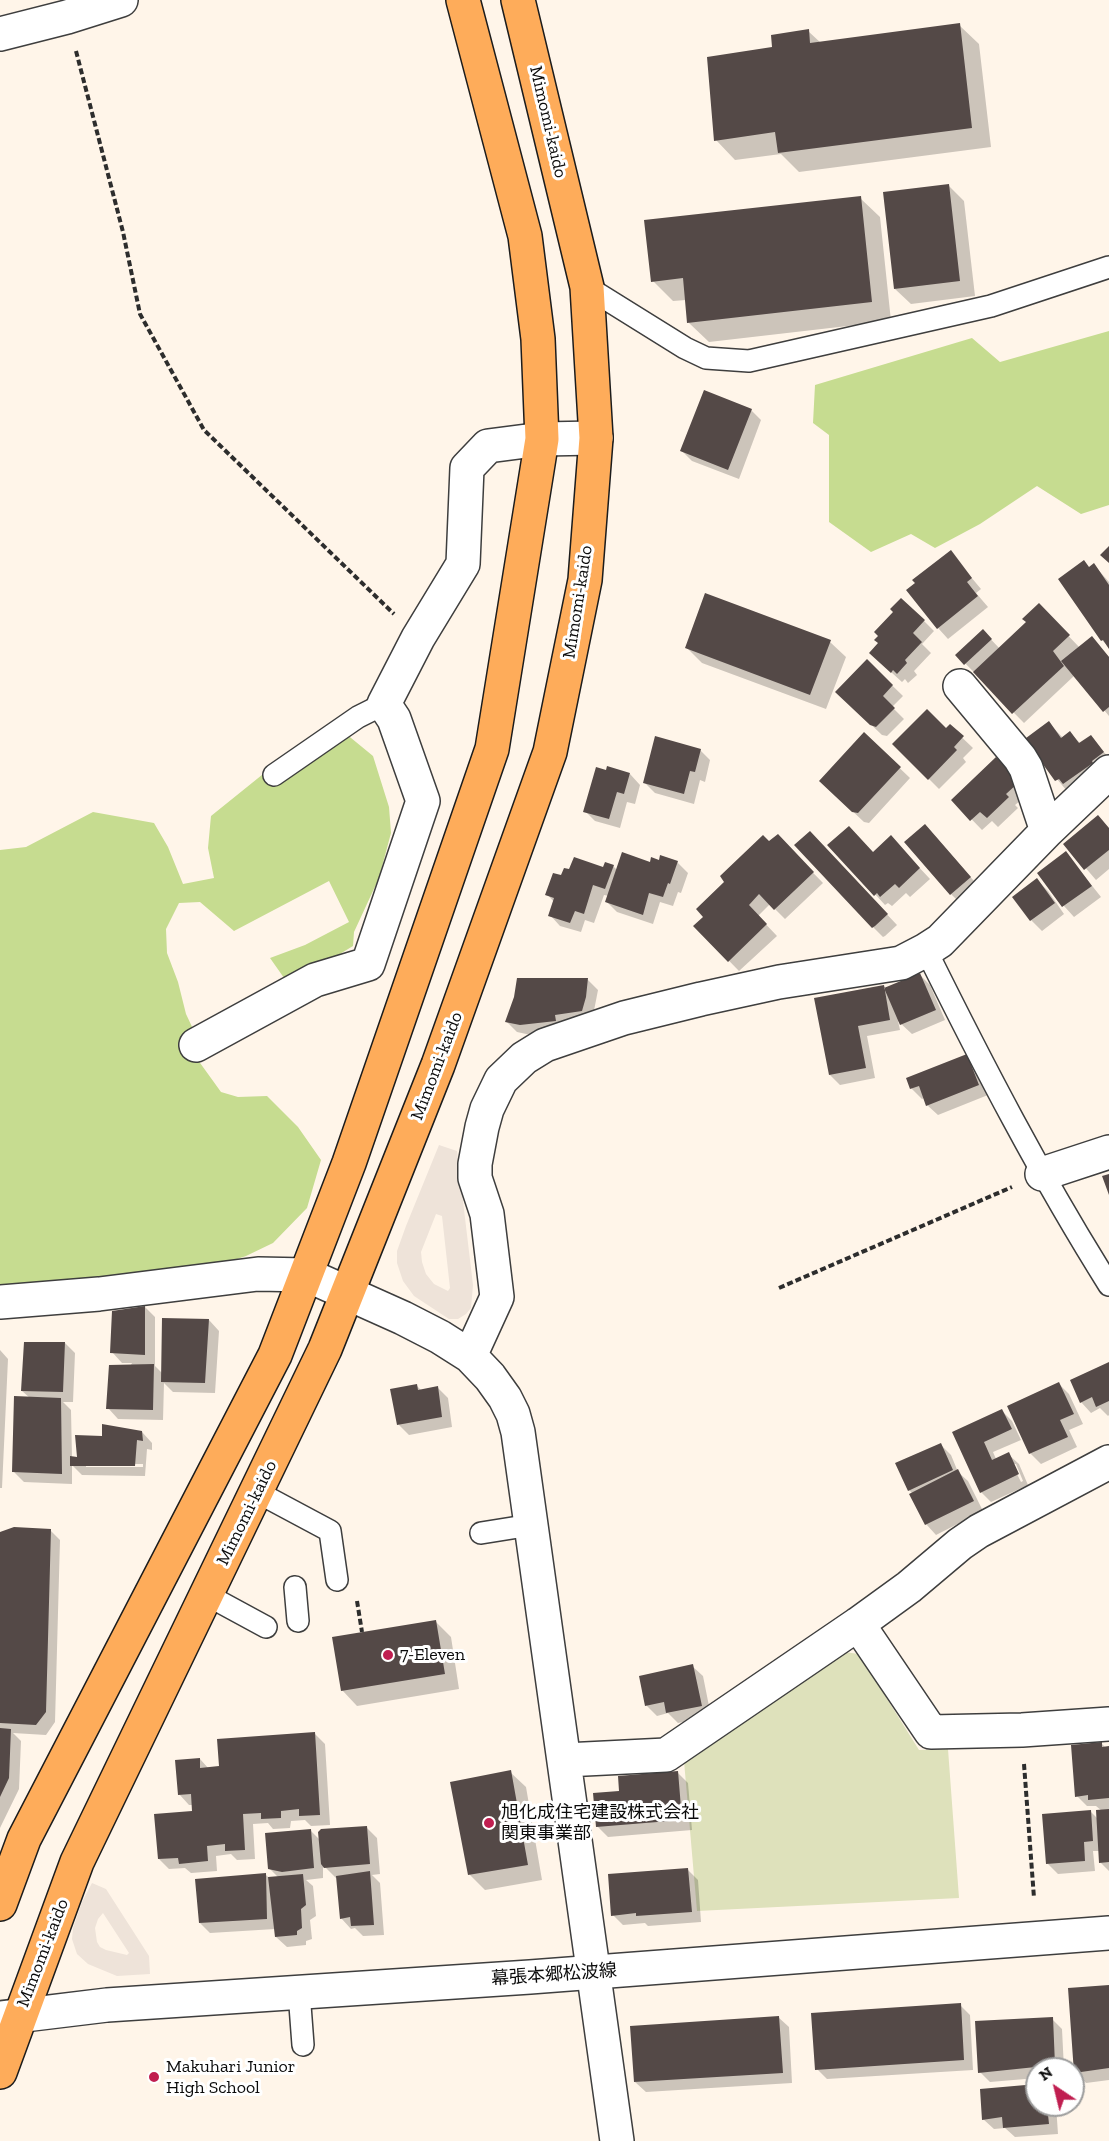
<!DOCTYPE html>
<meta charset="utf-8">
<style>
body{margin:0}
#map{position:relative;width:1109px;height:2141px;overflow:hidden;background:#fff5e9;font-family:"Zilla Slab",serif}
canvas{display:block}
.north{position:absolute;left:1025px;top:2057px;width:60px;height:60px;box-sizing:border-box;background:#fff;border:2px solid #9d9d9d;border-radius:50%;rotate:325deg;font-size:16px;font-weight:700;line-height:24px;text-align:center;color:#0b0b0b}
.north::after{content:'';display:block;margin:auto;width:21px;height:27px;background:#c01e50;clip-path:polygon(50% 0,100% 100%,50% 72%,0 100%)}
</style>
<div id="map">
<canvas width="1109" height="2141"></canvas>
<div class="north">N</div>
</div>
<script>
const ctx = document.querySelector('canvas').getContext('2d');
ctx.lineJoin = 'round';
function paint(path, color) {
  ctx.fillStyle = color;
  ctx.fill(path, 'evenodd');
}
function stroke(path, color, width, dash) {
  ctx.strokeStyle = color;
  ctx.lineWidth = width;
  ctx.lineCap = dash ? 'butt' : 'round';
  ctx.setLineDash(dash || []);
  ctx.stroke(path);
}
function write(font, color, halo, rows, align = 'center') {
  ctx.font = font + ' "Zilla Slab","Noto Sans JP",serif';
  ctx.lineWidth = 6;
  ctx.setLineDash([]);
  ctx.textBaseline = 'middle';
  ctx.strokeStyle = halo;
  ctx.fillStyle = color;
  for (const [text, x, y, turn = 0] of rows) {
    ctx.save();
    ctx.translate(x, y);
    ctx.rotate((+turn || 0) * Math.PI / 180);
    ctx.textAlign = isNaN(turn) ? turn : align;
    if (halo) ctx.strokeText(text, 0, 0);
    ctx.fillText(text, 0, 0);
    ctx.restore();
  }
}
paint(new Path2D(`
 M1109 331V505L1081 514 1037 486 980 524 935 548 911 534 871 552 829 522V435L813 423 815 385 972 338 1000 362Z
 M345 733 373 756 389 807 391 833 379 878 354 932 353 946 289 985 270 958 305 945 349 922 329 881 234 931 200 902 179 903 166 929 167 953 178 982 186 1014 194 1031 190 1049 221 1092 238 1097 267 1096 298 1127 321 1160 307 1208 273 1243 246 1256 119 1299 0 1302V850L26 847 93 812 154 823 168 847 183 884 214 878 208 848 211 816 283 758Z`), '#c6dc90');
paint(new Path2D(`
 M844 1652 859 1654 919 1750 948 1749 959 1898 697 1911 684 1761Z`), '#dee1bb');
paint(new Path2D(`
 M439 1145 457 1151 473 1285 471 1308 466 1314 458 1319H449L414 1296 403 1281 397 1263V1251L406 1226ZM436 1214 442 1216 450 1288 448 1291 434 1284 426 1274 422 1262 421 1252Z
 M92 1883 106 1889 149 1956 150 1974 117 1976 88 1964 77 1954 72 1939 73 1928 82 1902ZM103 1913 129 1953 127 1955 106 1950 100 1947 97 1942 95 1928 98 1919Z`), '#eee3d9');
paint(new Path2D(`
 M959 25 979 44 991 147 799 172 781 154 735 160 716 140 773 49 808 31 821 43Z
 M949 186 964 201 975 296 911 304 895 289Z
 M860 198 880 217 891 321 709 342 689 323 686 300 673 301 653 281Z
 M751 410 761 420 739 479 692 461 682 451Z
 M950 552 981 589 976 593 988 607 948 639 938 628Z
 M1094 565 1109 582V647L1102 640 1090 568Z
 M1039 605 1080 648 1092 638 1109 657V716L1075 675 1024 723 957 655 983 631 1000 649 1028 622Z
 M895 612 924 621 934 631 922 644 931 653 914 671 917 675 908 683 905 679 902 682 881 663 879 644Z
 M830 642 846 657 826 709 702 663 686 647Z
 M867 661 903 696 892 707 904 719 887 736 882 735 837 692Z
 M1049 723 1063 738 1070 733 1081 744 1091 737 1109 758 1067 791 1046 766 1035 757Z
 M950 726 973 748 963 758 966 762 939 789 894 744 946 730Z
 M864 734 910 778 869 823 864 822 831 791Z
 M700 750 710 760 705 782 700 780 694 804 655 793 644 782Z
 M996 759 1027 795 1015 805 1018 808 998 827 992 821 982 830 953 800Z
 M630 774 640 785 635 804 627 802 620 828 595 821 585 811Z
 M1109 829V869L1096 880 1065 844Z
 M935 836 980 888 961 904 951 894Z
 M769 843 788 847 823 883 785 919 770 904 758 916 777 936 739 971 695 926 705 917 727 882Z
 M820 843 897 925 885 936 883 937 873 927Z
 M830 845 873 854 901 848 930 879 910 897 906 893 892 906 888 903 885 905Z
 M1066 853 1101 897 1074 917 1064 906 1040 874Z
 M660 861 677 862 688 873 681 893 678 892 673 906 660 902 653 924 617 912 607 902 609 896 604 895 594 923 585 920 581 932 560 926 550 915 554 902 547 894 562 877 613 866 617 870Z
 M1037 880 1048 891 1064 914 1042 931 1031 920 1014 897Z
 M920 975 930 985 945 1020 912 1034 898 1021 900 1030 867 1036 875 1078 840 1085 830 1075 816 999 883 986 886 989Z
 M518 980H588L598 990 592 1021 531 1035 517 1032 506 1021 516 998Z
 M967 1056 977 1066 988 1095 938 1115 927 1105 924 1098 922 1099 911 1088Z
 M145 1307 155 1317V1366L163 1374 209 1320 219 1331 215 1393 173 1392 164 1383 163 1420 118 1419 108 1408 132 1363H122L112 1352Z
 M65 1343 75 1353 73 1402H63L71 1410 72 1458H78L103 1438 142 1432 152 1443V1450L147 1449 145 1476 82 1475 72 1465V1484L24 1482 14 1472 30 1398 22 1391ZM86 1464H143V1467H86Z
 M0 1350 8 1359 2 1488H0Z
 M1109 1364V1415L1108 1416 1100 1408 1091 1413 1081 1402Z
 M1059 1384 1069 1394 1083 1424 1069 1430 1077 1447 1041 1464 1030 1453Z
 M417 1386 422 1391 438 1388 448 1398 452 1427 409 1435 399 1425Z
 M1002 1411 1012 1421 1021 1440 993 1452 996 1459 1008 1454 1019 1464 1028 1485 991 1502 981 1492 954 1433ZM1012 1464H1016L1023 1481 1021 1482Z
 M940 1444 951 1455 958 1472 968 1481 983 1511 936 1535 926 1524 913 1494 909 1490Z
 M50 1530 60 1540 55 1722 46 1735 13 1733 21 1741 19 1789 0 1828V1533Z
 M436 1622 451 1637 459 1689 357 1706 342 1690Z
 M692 1666 703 1676 711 1716 678 1723 668 1713 657 1716 647 1706 641 1677Z
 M315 1734 325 1744 330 1825 311 1826 305 1820 291 1821 290 1828 273 1829 268 1823 253 1824 255 1859 237 1860 231 1854 216 1856 217 1871 191 1873 185 1868 169 1869 159 1859 193 1812V1805H189L179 1794 200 1759 209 1769 220 1768Z
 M1102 1744 1106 1748H1109V1871L1100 1862V1851H1093L1095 1871 1058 1874 1048 1864 1090 1811 1098 1819 1102 1811 1096 1806H1087L1077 1796Z
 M510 1772 526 1787 542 1880 485 1890 470 1875 452 1783Z
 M678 1773 688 1783 692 1830 608 1837 597 1826 621 1793Z
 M367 1828 377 1838 380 1874 372 1875 380 1883 384 1935 363 1936 355 1928 351 1929 341 1918 338 1878H336L323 1865V1878L306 1880 313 1886 316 1916 310 1920 312 1939 306 1941V1945L287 1947 276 1937 275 1929 210 1933 200 1923 265 1874 270 1879 279 1878 269 1868 311 1831 320 1840Z
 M688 1870 698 1880 701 1922 648 1926 645 1923 623 1925 613 1915Z
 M1109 1986V2080L1086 2083 1076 2072Z
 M960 2005 970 2015 973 2070 827 2079 817 2069Z
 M778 2017 789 2027 792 2083 646 2092 635 2082Z
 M1052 2019 1062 2029 1064 2069H1037V2078L990 2082 980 2072Z
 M1037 2086V2105H1056L1058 2134 1015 2137 1005 2128 994 2129 983 2119Z`), '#0003');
paint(new Path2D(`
 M960 23 972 128 778 153 775 132 714 141 707 57 772 47 771 35 809 29 810 43Z
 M949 184 960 281 894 289 883 192Z
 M861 196 872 302 687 323 683 278 651 282 644 220Z
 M704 390 752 409 728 470 680 451Z
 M1109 546V563L1100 555Z
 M951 550 972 578 967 582 978 596 937 629 906 590 915 583 912 580Z
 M1084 560 1089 567 1094 563 1109 585V649L1103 640 1101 641 1058 579Z
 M705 593 831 640 810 695 685 648Z
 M901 598 925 620 913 633 922 642 905 660 907 663 897 674 893 670 891 673 869 653 878 643 874 640 878 636 874 632 893 612 890 609Z
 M1039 603 1070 635 1053 651 1064 666 1012 714 973 672 1026 622 1022 619Z
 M983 629 992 639 964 665 955 655Z
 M1092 636 1109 657V707L1103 712 1061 661Z
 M867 659 893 685 883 696 895 708 876 727 870 725 835 692Z
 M927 709 946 728 950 724 964 736 954 747 957 750 928 780 892 744Z
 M1049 721 1061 738 1070 731 1079 743 1091 735 1104 752 1092 761 1093 763 1063 784 1059 779 1055 781 1037 756 1022 741Z
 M864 732 901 767 858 813 852 812 819 781Z
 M655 736 701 749 695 772 690 771 684 794 643 783Z
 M996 757 1015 777 1017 784 1006 794 1009 797 987 818 980 812 970 821 951 800Z
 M607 766 630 773 624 794 617 792 609 819 583 812 596 767 606 770Z
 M1098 815 1109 828V850L1084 870 1063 844Z
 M925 824 971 877 950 895 904 842Z
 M849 826 873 852 891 835 920 868 899 888 895 884 880 897 877 893 874 896 827 845Z
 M810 831 888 914 875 926 872 928 794 845Z
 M778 834 814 872 774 910 759 894 749 905 767 924 728 962 693 926 703 917 696 909 724 882 720 876 763 835 769 841Z
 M1066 851 1092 886 1062 907 1037 873Z
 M622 852 650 862 651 857 659 860 660 855 678 861 670 884 668 883 663 897 649 893 643 915 605 902Z
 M574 857 603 867 605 862 614 865 605 889 593 885 584 914 575 911 570 923 548 916 554 898 545 895 553 873 561 875 564 868 569 869Z
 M1037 878 1055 903 1030 921 1012 897Z
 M920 973 936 1010 900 1025 884 988Z
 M517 978H588L586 997 582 1011 555 1015 556 1021 520 1025 505 1022 514 997Z
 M884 985 890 1020 858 1026 866 1068 829 1075 814 998Z
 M967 1054 979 1085 926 1106 919 1086 910 1089 906 1078Z
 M1109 1174V1195L1102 1176Z
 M145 1306V1355L110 1353 112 1311Z
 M162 1318 209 1319 205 1383 161 1382Z
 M24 1342H65L63 1392 21 1391Z
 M1109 1362V1401L1096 1407 1092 1397 1080 1403 1070 1380Z
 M154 1364 153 1410 106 1409 109 1365Z
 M1059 1382 1074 1414 1060 1420 1068 1437 1029 1454 1007 1406Z
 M417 1384 418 1390 438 1386 442 1417 397 1425 390 1389Z
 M14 1396 61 1398 62 1474 12 1472Z
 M1002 1409 1012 1429 984 1442 992 1460 1009 1452 1019 1474 980 1493 952 1432Z
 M102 1424 142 1431 143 1441 137 1440 135 1466H70V1456L77 1457 75 1435 102 1436Z
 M941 1443 953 1470 908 1491 895 1463Z
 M958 1469 974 1501 925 1525 909 1494Z
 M14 1527 51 1529 46 1712 36 1725 0 1723V1532Z
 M436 1620 445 1674 341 1691 332 1637Z
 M693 1664 702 1706 666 1713 664 1702 645 1706 639 1676Z
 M0 1728 11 1729 9 1778 0 1797Z
 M315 1732 320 1815 299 1816V1809L281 1811V1818L261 1819V1813L243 1814 245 1850 225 1851V1844L207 1846 208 1861 179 1864 178 1858 158 1859 154 1814 192 1811 191 1794 178 1795 175 1760 200 1758V1768L219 1766 217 1739Z
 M1102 1742V1747L1109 1746V1798L1088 1800V1795L1075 1797 1071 1745Z
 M511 1770 528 1865 468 1875 450 1782Z
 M678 1771 682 1820 596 1827 593 1793 619 1791 618 1776Z
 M1109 1809V1862L1099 1863 1096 1810Z
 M1091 1810 1093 1841 1084 1842 1085 1861 1046 1864 1042 1814Z
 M367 1826 370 1864 324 1868 321 1864 318 1832 321 1829Z
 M311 1829 314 1868 282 1872 268 1869 265 1833Z
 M688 1868 692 1912 636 1916V1913L611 1916 608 1874Z
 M370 1871 374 1925 351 1926 350 1917 340 1919 336 1876Z
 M266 1873 267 1919 199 1923 195 1879Z
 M303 1874 306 1905 301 1909 302 1928 297 1931V1935L275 1937 268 1877Z
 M1109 1985V2068L1074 2073 1068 1988Z
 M961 2003 964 2060 815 2070 811 2013Z
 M779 2016 783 2073 634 2082 630 2026Z
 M1053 2017 1055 2065 978 2073 975 2021Z
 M1037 2084V2105H1047L1049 2124 1003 2128 1002 2117 982 2120 980 2089Z`), '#544947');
const service = new Path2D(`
 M587 287 685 348 706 358 749 361 991 306 1109 267
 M274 775 358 717 384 704
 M926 950C983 1065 1041 1177 1109 1285
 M257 1492 330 1531 337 1580
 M481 1533 531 1525
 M295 1587 298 1621
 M207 1595 266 1627
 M299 1992 303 2045`);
const minor = new Path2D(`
 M0 34 67 17 121 0
 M960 686 1020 758 1026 768 1047 831
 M196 1045 315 980 368 964 423 801 394 719 384 704 418 638 463 564 467 468 488 446 542 439 596 438
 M1042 1174 1109 1152
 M0 1302 99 1294 258 1274 307 1275 403 1318 440 1337 470 1356 490 1377 505 1398 513 1414 518 1432 617 2141
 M470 1356 497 1297 487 1214 475 1178V1164L482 1127 487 1109 501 1080 524 1058 545 1045 624 1018 701 999 779 982 901 963 926 950 940 941 1047 831 1109 772
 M858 1624 931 1732 1022 1730 1109 1724
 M565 1760 666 1755 858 1624 909 1587 960 1544 979 1531 1109 1462`);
const tertiary = new Path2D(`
 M0 2018 107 2005 530 1977 1109 1933`);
const primary = new Path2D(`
 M0 1904 24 1839 275 1355 349 1163 492 749 542 439 538 339 525 236 463 0
 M0 2072 77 1862 325 1349 438 1065 550 752 585 580 596 438 587 287 518 0`);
stroke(service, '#3e3e3e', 24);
stroke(minor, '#3e3e3e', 36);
stroke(tertiary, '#3e3e3e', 36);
stroke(primary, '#1c1c1c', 36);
stroke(new Path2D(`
 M76 51 123 232 140 314 204 430 394 614
 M779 1288 1012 1187
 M357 1601 362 1632
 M1024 1764 1034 1898`), '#2d2d2d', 4, [6, 3]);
stroke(service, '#fff', 21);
stroke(minor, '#fff', 33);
stroke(tertiary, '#fff', 33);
stroke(primary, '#feac5a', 33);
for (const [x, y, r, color] of [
 [388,1655,6,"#c01e50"],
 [489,1823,6,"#c01e50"],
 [154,2077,6,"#c01e50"]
]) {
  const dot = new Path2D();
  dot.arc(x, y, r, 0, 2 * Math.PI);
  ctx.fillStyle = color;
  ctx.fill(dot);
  stroke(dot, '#fff', 2);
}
write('18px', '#0b0b0b', '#fff', [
 ["Mimomi-kaido",548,122,77],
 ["Mimomi-kaido",578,602,-81],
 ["Mimomi-kaido",437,1066,-69],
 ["Mimomi-kaido",247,1513,-64],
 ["Mimomi-kaido",43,1953,-69],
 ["幕張本郷松波線",554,1975,-4]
]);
write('18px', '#0b0b0b', '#fff', [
 ["7-Eleven",400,1655],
 ["旭化成住宅建設株式会社",501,1813],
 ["関東事業部",501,1834],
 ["Makuhari Junior",166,2067],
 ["High School",166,2088]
], 'left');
</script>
